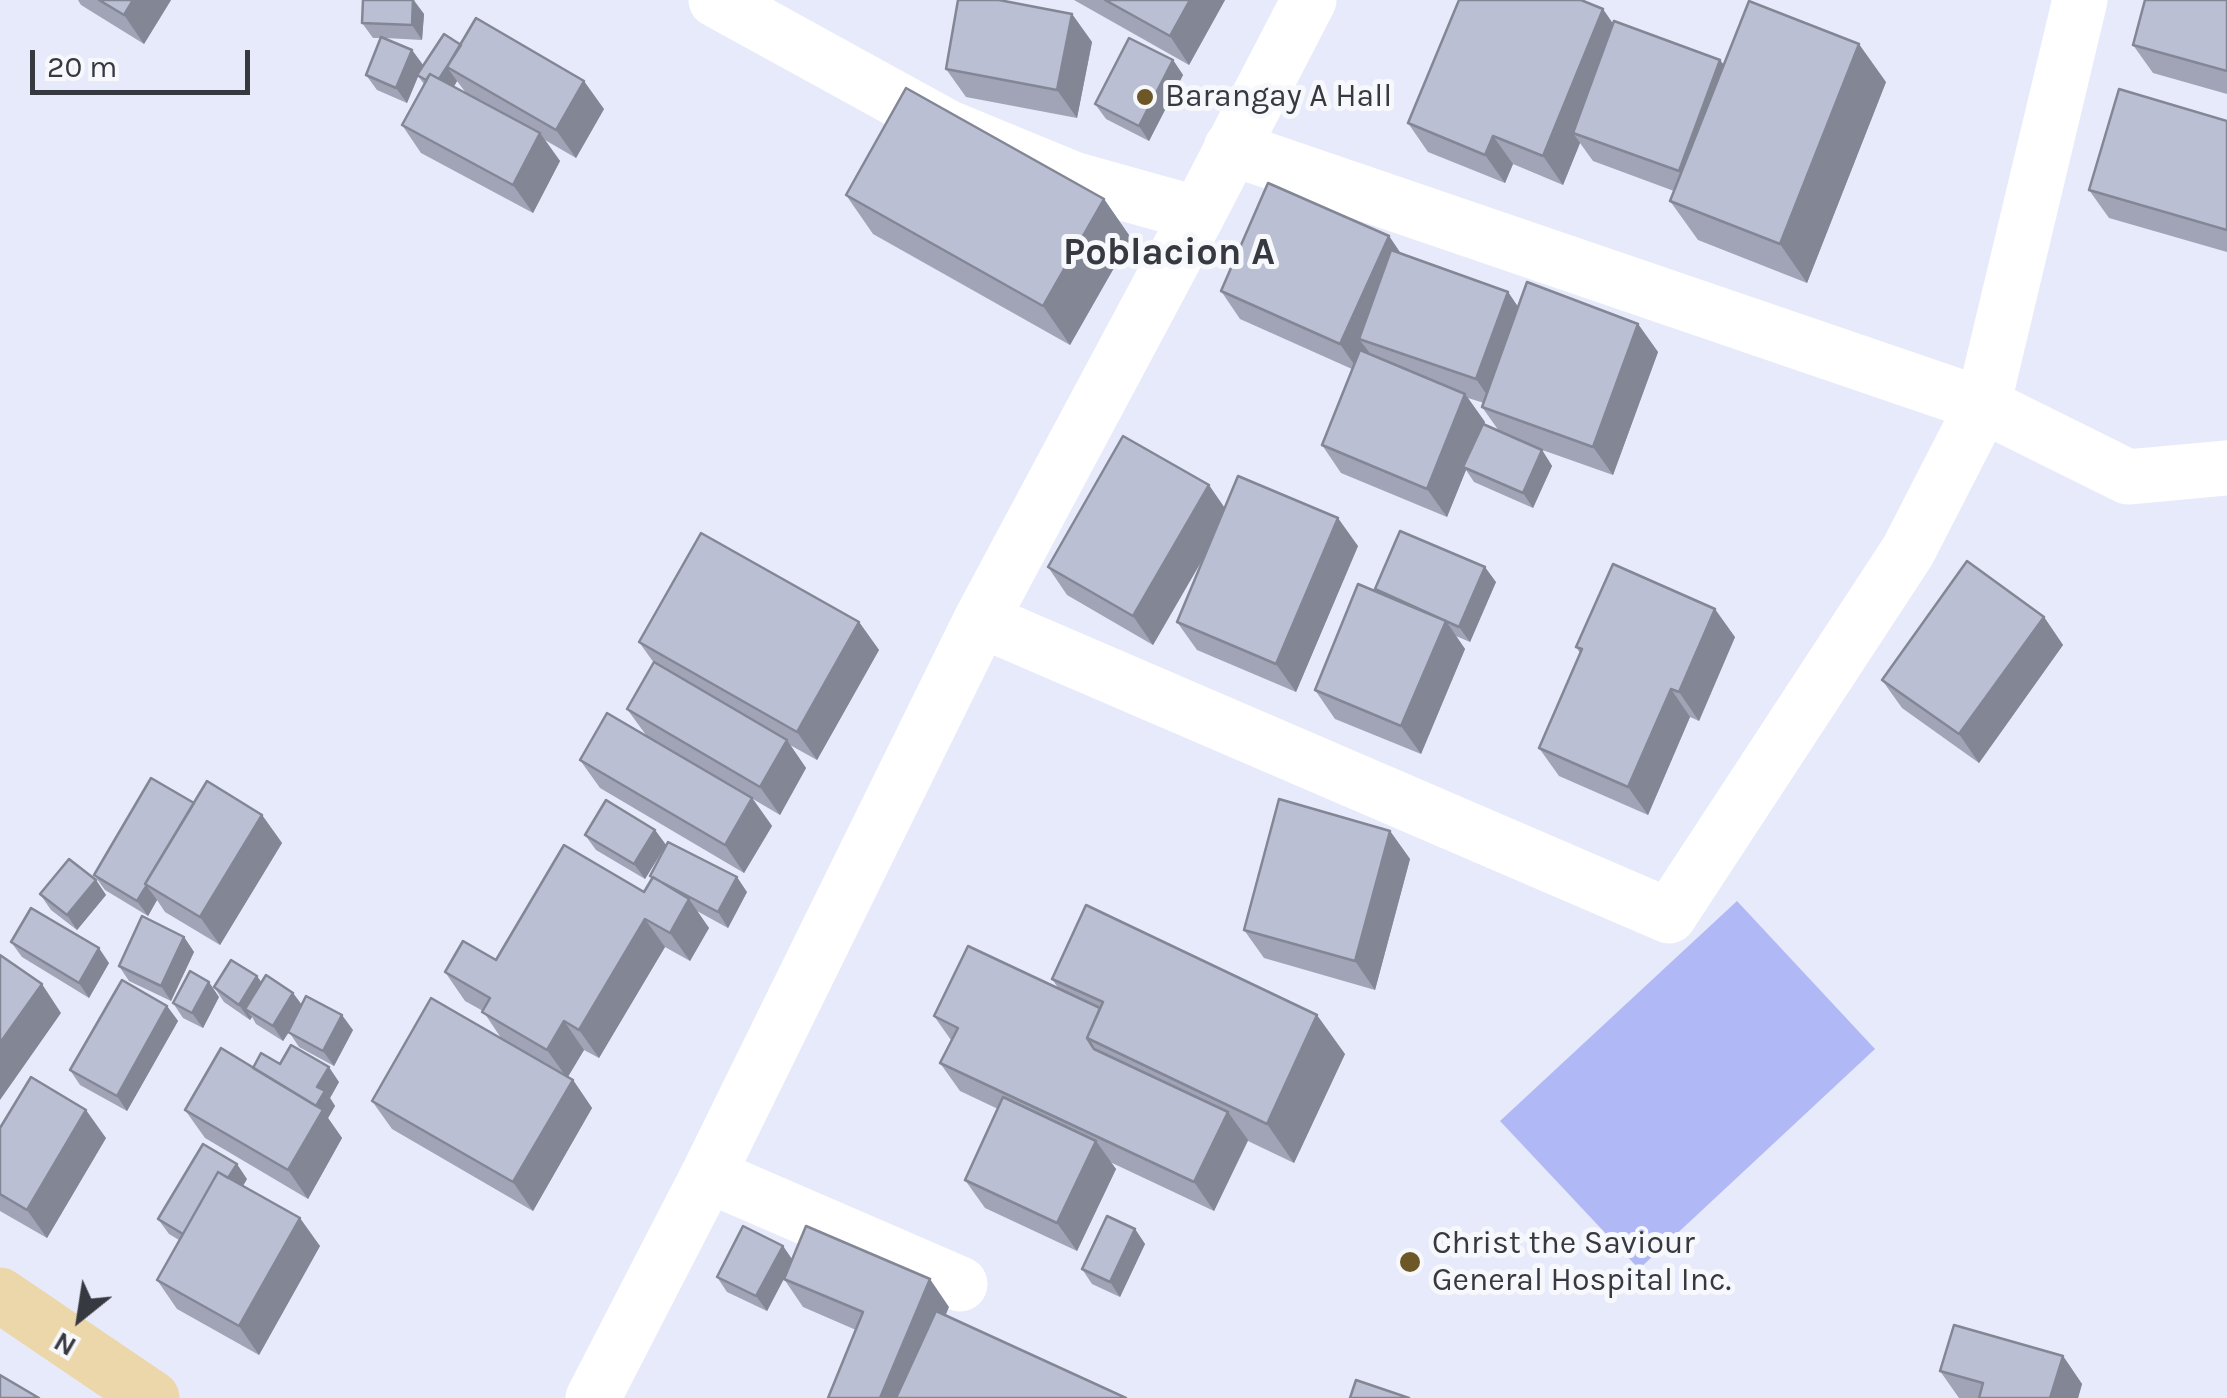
<!DOCTYPE html>
<style>
body{margin:0}
#map{position:relative;width:2227px;height:1398px;overflow:hidden;background:#e7eafb;font-family:Karla,sans-serif}
canvas{display:block}
.north{position:absolute;left:30px;top:1268px;width:100px;height:100px;-webkit-text-stroke:8px #f7f8fc;paint-order:stroke;rotate:210deg;font-size:28px;font-weight:700;line-height:40px;text-align:center;color:#373941}
.north::after{content:'';display:block;margin:auto;width:35px;height:45px;background:#373941;clip-path:polygon(50% 0,100% 100%,50% 72%,0 100%)}
.scale{position:absolute;left:30px;top:50px;width:220px;height:45px;box-sizing:border-box;border:5px solid #373941;border-top:0;padding-left:12px;font-size:30px;line-height:35px;white-space:nowrap;color:#373941;-webkit-text-stroke:8px #f7f8fc;paint-order:stroke}
</style>
<div id="map">
<canvas width="2227" height="1398"></canvas>
<div class="north">N</div>
<div class="scale">20 m</div>
</div>
<script>
const ctx = document.querySelector('canvas').getContext('2d');
ctx.lineJoin = 'round';
function paint(path, color) {
  ctx.fillStyle = color;
  ctx.fill(path, 'evenodd');
}
function stroke(path, color, width, dash) {
  ctx.strokeStyle = color;
  ctx.lineWidth = width;
  ctx.lineCap = dash ? 'butt' : 'round';
  ctx.setLineDash(dash || []);
  ctx.stroke(path);
}
function write(font, color, halo, rows, align = 'center') {
  ctx.font = font + ' Karla,sans-serif';
  ctx.lineWidth = 10;
  ctx.setLineDash([]);
  ctx.textBaseline = 'middle';
  ctx.strokeStyle = halo;
  ctx.fillStyle = color;
  for (const [text, x, y, turn = 0] of rows) {
    ctx.save();
    ctx.translate(x, y);
    ctx.rotate((+turn || 0) * Math.PI / 180);
    ctx.textAlign = isNaN(turn) ? turn : align;
    if (halo) ctx.strokeText(text, 0, 0);
    ctx.fillText(text, 0, 0);
    ctx.restore();
  }
}
paint(new Path2D(`
 M1737 901 1875 1049 1639 1269 1500 1121Z`), '#b0b9f6');
stroke(new Path2D(`
 M716 0 949 128 1073 179 1198 214
 M1231 148 1983 405 2128 477 2227 468
 M981 620 1669 916 1908 551 1983 405 2080 0
 M708 1175 960 1284
 M593 1398 708 1175 981 620 1198 214 1309 0`), '#fff', 55);
stroke(new Path2D(`
 M0 1295 152 1398`), '#ecd7aa', 55);
paint(new Path2D(`
 M78 0H171L144 44 81 5Z
 M363 0H414L424 14 422 40 385 38 412 50 423 65 460 44 604 109 576 158 545 140 560 161 533 213 421 153 402 125 424 84 418 76 407 103 377 90 366 75 381 38H373L362 23ZM457 81 466 93 454 87Z
 M1074 0H1225L1189 65Z
 M2227 0V94L2153 73 2133 45Z
 M1072 14 1092 42 1077 118 966 97 946 69Z
 M1613 24 1720 60 1724 65 1886 82 1807 283 1698 240 1670 201 1674 191 1593 161 1580 143 1563 185 1513 164 1505 183 1428 152 1408 123Z
 M1173 60 1183 75 1149 141 1106 119 1095 104Z
 M2227 121V252L2109 218 2089 190Z
 M846 195 1104 199 1131 238 1070 345 873 234Z
 M1389 236 1401 254 1508 292 1518 307 1638 324 1658 352 1613 475 1531 446 1542 450 1552 466 1533 508 1474 482 1466 470 1447 517 1341 473 1322 445 1352 369 1240 319 1221 291ZM1468 398 1484 403 1482 407 1499 431 1484 424 1485 422Z
 M1224 508 1358 546 1296 692 1197 650 1177 622 1204 556 1153 645 1067 595 1048 567Z
 M1496 582 1470 642 1456 636 1465 649 1421 754 1335 719 1315 690 1377 592 1375 589Z
 M2044 617 2063 645 1979 763 1902 708 1882 680Z
 M859 622 879 650 817 760 790 745 806 768 780 815 753 799 772 826 744 873 600 788 580 760 646 735 627 709 654 663 639 642Z
 M1735 637 1699 721 1690 717 1648 815 1559 776 1539 748 1580 653 1576 647Z
 M194 803 262 815 282 843 220 945 165 912 157 900 148 916 105 890 94 875Z
 M655 830 666 845 645 879 596 850 585 835Z
 M1390 831 1410 859 1375 990 1264 958 1244 930Z
 M650 876 747 892 728 928 697 911 709 928 690 961 665 947 599 1058 584 1050 568 1077 573 1080 592 1108 533 1211 392 1129 372 1101 501 1038 483 1011 465 1001 445 972 496 960 644 892 652 879Z
 M96 880 106 895 77 930 51 910 40 894Z
 M184 937 194 952 171 1001 129 981 119 966Z
 M11 942 109 963 89 998 22 957Z
 M1052 979 1345 1054 1294 1163 1248 1141 1214 1211 1110 1162 1116 1169 1077 1251 985 1208 965 1180 998 1109 960 1091 940 1063 951 1040 934 1016 1059 989Z
 M262 982 293 993 302 1005 353 1030 334 1066 299 1047 289 1032 283 1041 256 1024 252 1017 250 1020 224 1002 214 987Z
 M219 997 203 1028 183 1018 173 1003Z
 M167 1006 178 1021 127 1111 80 1085 70 1070Z
 M280 1064 339 1082 330 1098 335 1106 328 1118 342 1138 308 1199 205 1138 185 1110 253 1068Z
 M0 1126 106 1138 47 1238 0 1211Z
 M247 1179 243 1186 320 1246 259 1355 177 1309 157 1280 179 1240 169 1234 158 1219Z
 M1135 1229 1145 1244 1120 1297 1092 1284 1082 1269Z
 M783 1246 792 1259 949 1307 856 1330 803 1307 784 1279 767 1311 727 1292 717 1277Z
 M2063 1356 2082 1384 2078 1398H1959L1940 1371Z`), '#a1a4b6');
paint(new Path2D(`
 M133 0H171L144 44 124 15Z
 M413 0 424 14 422 40 412 25Z
 M1190 0H1225L1189 65 1170 36Z
 M1603 9 1623 38 1573 133 1580 143 1563 185 1543 156Z
 M1072 14 1092 42 1077 118 1057 90Z
 M1859 44 1886 82 1807 283 1780 244Z
 M461 45 447 67 457 81 445 101 434 86Z
 M412 50 423 65 407 103 396 88Z
 M1173 60 1183 75 1149 141 1139 126Z
 M1720 60 1740 88 1699 200 1679 171Z
 M584 81 604 109 576 158 556 130Z
 M540 133 560 161 533 213 513 185Z
 M1493 136 1513 164 1505 183 1485 155Z
 M1104 199 1131 238 1070 345 1043 306Z
 M1389 236 1408 264 1359 339 1369 352 1360 373 1340 344Z
 M1508 292 1527 320 1496 408 1476 379Z
 M1638 324 1658 352 1613 475 1593 447Z
 M1465 394 1485 422 1466 468 1463 467 1466 470 1447 517 1427 489Z
 M1542 450 1552 466 1533 508 1523 493Z
 M1209 485 1229 514 1153 645 1133 616Z
 M1338 518 1358 546 1296 692 1276 664Z
 M1485 567 1496 582 1470 642 1459 627Z
 M1715 609 1735 637 1699 721 1679 692Z
 M2044 617 2063 645 1979 763 1959 734Z
 M1446 621 1465 649 1421 754 1401 726Z
 M859 622 879 650 817 760 797 732Z
 M1671 689 1690 717 1648 815 1628 787Z
 M787 740 806 768 780 815 760 787Z
 M752 798 772 826 744 873 725 845Z
 M262 815 282 843 220 945 200 917Z
 M655 830 666 845 645 879 634 864Z
 M1390 831 1410 859 1375 990 1355 961Z
 M737 877 747 892 728 928 718 912Z
 M96 880 106 895 77 930 67 915Z
 M146 885 157 900 148 916 137 901Z
 M689 899 709 928 690 961 670 933Z
 M645 919 665 947 599 1058 579 1030Z
 M184 937 194 952 171 1001 161 986Z
 M99 948 109 963 89 998 79 983Z
 M257 976 268 991 245 1009 252 1017 250 1020 239 1005Z
 M209 982 219 997 203 1028 192 1013Z
 M42 984 61 1013 0 1100V1043Z
 M293 993 304 1008 283 1041 273 1026Z
 M167 1006 178 1021 127 1111 117 1096Z
 M342 1015 353 1030 334 1066 323 1051Z
 M1317 1015 1345 1054 1294 1163 1267 1124Z
 M564 1021 584 1050 567 1078 547 1050Z
 M329 1067 339 1082 330 1098 335 1106 328 1118 342 1138 308 1199 288 1170 314 1109 317 1087Z
 M573 1080 592 1108 533 1211 513 1182Z
 M86 1110 106 1138 47 1238 27 1210Z
 M1228 1112 1248 1140 1214 1211 1194 1182Z
 M1096 1141 1116 1169 1077 1251 1057 1223Z
 M237 1164 247 1179 201 1254 191 1239Z
 M300 1218 320 1246 259 1355 239 1326Z
 M1135 1229 1145 1244 1120 1297 1110 1282Z
 M783 1246 793 1261 767 1311 756 1296Z
 M930 1279 949 1307 912 1398H880Z
 M2063 1356 2082 1384 2078 1398H2050Z`), '#838694');
const building = new Path2D(`
 M99 0H133L124 15Z
 M363 0H413L412 25 362 23Z
 M958 0H999L1072 14 1057 90 946 69Z
 M1105 0H1190L1170 36Z
 M1459 0H1581L1603 9 1543 156 1493 136 1485 155 1408 123Z
 M2145 0H2227V71L2133 45Z
 M1749 1 1859 44 1780 244 1670 201Z
 M476 18 584 81 556 130 447 67Z
 M1614 21 1720 60 1679 171 1573 133Z
 M444 34 461 45 439 79 430 74 426 80 417 75Z
 M381 37 412 50 396 88 366 75Z
 M1129 38 1173 60 1139 126 1095 104Z
 M430 74 540 133 513 185 402 125Z
 M906 88 1104 199 1043 306 846 195Z
 M2119 89 2227 121V230L2089 190Z
 M1268 183 1389 236 1340 344 1221 291Z
 M1391 250 1508 292 1476 379 1359 339Z
 M1527 282 1638 324 1593 447 1482 407Z
 M1360 350 1465 394 1427 489 1322 445Z
 M1483 424 1542 450 1523 493 1463 467Z
 M1123 436 1209 485 1133 616 1048 567Z
 M1238 476 1338 518 1276 664 1177 622Z
 M1400 531 1485 567 1459 627 1375 589Z
 M701 533 859 622 797 732 639 642Z
 M1967 561 2044 617 1959 734 1882 680Z
 M1613 564 1715 609 1679 692 1671 689 1628 787 1539 748 1582 649 1576 647Z
 M1358 584 1446 621 1401 726 1315 690Z
 M654 662 787 740 760 787 627 709Z
 M607 713 752 798 725 845 580 760Z
 M151 778 194 803 145 884 147 885 137 901 94 875Z
 M207 781 262 815 200 917 145 884Z
 M1279 799 1390 831 1355 961 1244 930Z
 M606 800 655 830 634 864 585 835Z
 M668 842 737 877 718 912 650 876Z
 M564 845 644 892 653 877 689 899 670 933 645 919 579 1030 564 1021 547 1050 482 1012 490 998 445 972 463 941 496 960Z
 M69 859 96 880 67 915 40 894Z
 M1086 905 1317 1015 1267 1124 1087 1038 1103 1002 1052 979Z
 M31 908 99 948 79 983 11 942Z
 M142 916 184 937 161 986 119 966Z
 M968 946 1100 1008 1087 1038 1094 1049 1228 1112 1194 1182 940 1063 958 1028 934 1016Z
 M0 955 42 984 0 1043Z
 M231 960 257 976 239 1005 214 987Z
 M190 971 209 982 192 1013 173 1003Z
 M266 975 293 993 273 1026 245 1009Z
 M122 980 167 1006 117 1096 70 1070Z
 M306 996 342 1015 323 1051 288 1032Z
 M431 998 573 1080 513 1182 372 1101Z
 M291 1045 329 1067 317 1087 325 1091 316 1106 253 1068 261 1053 280 1064Z
 M221 1048 323 1110 288 1170 185 1110Z
 M31 1077 86 1110 27 1210 0 1194V1128Z
 M1003 1097 1096 1141 1057 1223 965 1180Z
 M203 1144 237 1164 228 1178 218 1172 183 1234 158 1219Z
 M218 1172 300 1218 239 1326 157 1280Z
 M1107 1216 1135 1229 1110 1282 1082 1269Z
 M743 1226 783 1246 756 1296 717 1277Z
 M806 1226 930 1279 880 1398H828L863 1312 784 1279Z
 M936 1311 1126 1398H896Z
 M1954 1325 2063 1356 2050 1398H1979L1983 1383 1940 1371Z
 M0 1375 39 1398H0Z
 M1356 1380 1409 1398H1350Z`);
paint(building, '#bbbfd4');
stroke(building, '#838694', 2.5);
for (const [x, y, r, color] of [
 [1145,97,10,"#6e5727"],
 [1410,1262,12,"#6e5727"]
]) {
  const dot = new Path2D();
  dot.arc(x, y, r, 0, 2 * Math.PI);
  ctx.fillStyle = color;
  ctx.fill(dot);
  stroke(dot, '#f7f8fc', 4);
}
write('32px', '#373941', '#f7f8fc', [
 ["Barangay A Hall",1165,97],
 ["Christ the Saviour",1432,1244],
 ["General Hospital Inc.",1432,1281]
], 'left');
write('bold 38px', '#373941', '#f7f8fc', [
 ["Poblacion A",1169,253]
]);
</script>
